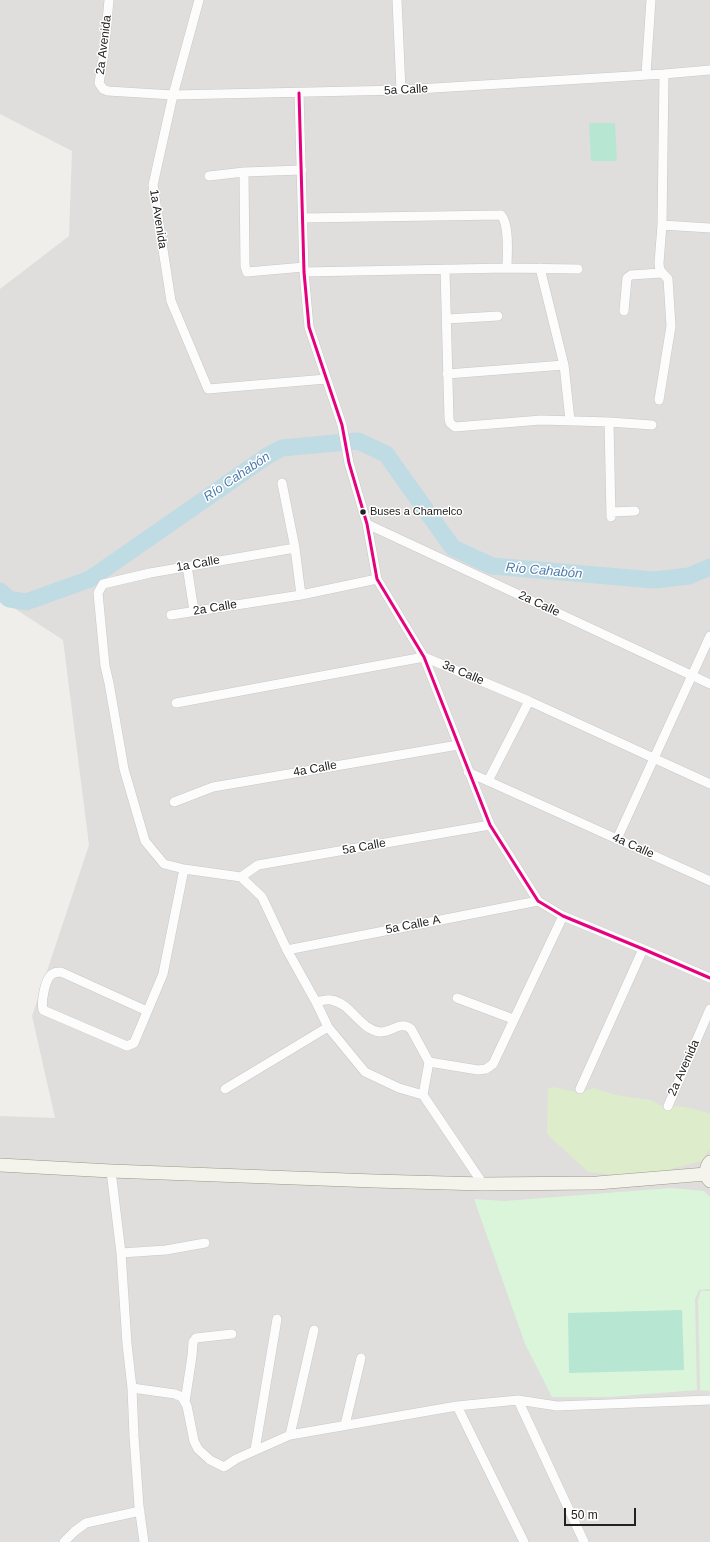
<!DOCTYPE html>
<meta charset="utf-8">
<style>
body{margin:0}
#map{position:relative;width:710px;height:1542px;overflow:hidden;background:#f0eeeb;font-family:Helvetica,sans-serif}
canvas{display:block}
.scale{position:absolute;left:564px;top:1508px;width:72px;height:18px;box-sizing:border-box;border:2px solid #222;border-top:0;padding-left:5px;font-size:12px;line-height:14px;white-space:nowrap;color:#222;-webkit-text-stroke:3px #fff;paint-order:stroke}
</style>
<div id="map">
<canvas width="710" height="1542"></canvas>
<div class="scale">50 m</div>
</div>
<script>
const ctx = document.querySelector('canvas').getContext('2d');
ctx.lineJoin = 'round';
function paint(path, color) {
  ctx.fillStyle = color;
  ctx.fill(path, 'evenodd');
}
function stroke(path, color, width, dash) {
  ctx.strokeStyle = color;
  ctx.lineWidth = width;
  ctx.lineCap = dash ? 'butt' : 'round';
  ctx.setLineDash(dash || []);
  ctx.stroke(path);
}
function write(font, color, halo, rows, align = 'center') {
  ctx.font = font + ' Helvetica,sans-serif';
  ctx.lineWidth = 3;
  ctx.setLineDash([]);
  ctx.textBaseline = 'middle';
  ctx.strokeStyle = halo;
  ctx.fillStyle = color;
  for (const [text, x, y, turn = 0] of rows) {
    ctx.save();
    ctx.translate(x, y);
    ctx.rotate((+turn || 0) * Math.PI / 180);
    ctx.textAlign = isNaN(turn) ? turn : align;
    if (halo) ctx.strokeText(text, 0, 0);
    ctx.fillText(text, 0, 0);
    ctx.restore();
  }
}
paint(new Path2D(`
 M0 0H710V1542H0V1116L55 1118 32 1016 89 845 63 640 0 599V289L69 236 72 151 0 114Z`), '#dfdedc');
paint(new Path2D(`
 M553 1087 571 1091H584L594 1088 615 1095 651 1100 665 1108C681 1104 695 1109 710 1114V1149L701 1161 660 1172 618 1175 588 1172 547 1134 548 1089Z`), '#ddeccb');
paint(new Path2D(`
 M671 1188 704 1191 710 1197V1289L699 1290 695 1299 697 1390 609 1397H552L525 1344 474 1199 504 1201Z
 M701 1291H710V1391L700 1390 698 1299Z`), '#daf5da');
paint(new Path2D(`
 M589 123H615L617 161H591Z
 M682 1310 684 1370 569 1373 568 1313Z`), '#b7e6d2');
stroke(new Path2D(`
 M0 591 9 599 26 602 90 579 267 456 282 448 358 441 386 454 453 548 492 566 654 580 689 576 710 567`), '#bfdbe3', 17);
const street = new Path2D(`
 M109 0 104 53 99 83 103 89 108 91 173 95 401 90 664 74 710 70
 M199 0 173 95 153 185 171 301 208 389 326 379
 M397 0 401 90
 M646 74 651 0
 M299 93 304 272 309 327 342 425 349 463 367 524 377 579 424 657 490 825 538 901 563 916 643 949 710 978
 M302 170 244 172 245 266 247 272 304 267
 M209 176 244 172
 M303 218 501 215C510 225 507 255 507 268
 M662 225 710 228
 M540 268 564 365 570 420
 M445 269 449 419 450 423 455 427 541 420 609 422 652 425
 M304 272 507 268 578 269
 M624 311 627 278 631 275 661 273
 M447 319 498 316
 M447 374 564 365
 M659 400 671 326 668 279C663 273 659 272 659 263L662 225 664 74
 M609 422 611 517
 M282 483 295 548 301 595
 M611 512 635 511
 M367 524 710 684
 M295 548 150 573 103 584 98 593 105 666 109 683 124 769 145 841 164 864 184 869 241 877 262 897 287 950 316 1002 328 1027 365 1072 399 1088 423 1095 483 1184
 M187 566 194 611
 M171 615 301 595 377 579
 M176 703 424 657 529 701 710 784
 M468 772 710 881
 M488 781 529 701
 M174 802 213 787 458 745
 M617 839 710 636
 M241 877 258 865 490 825
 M287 950 538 901
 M457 998 513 1019
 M316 1002C321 1001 327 999 331 1000 351 1003 359 1029 380 1032 391 1033 400 1020 411 1029L429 1062
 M147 1011 61 972C57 972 54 972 51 975 45 980 41 1002 43 1010L127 1046 134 1043 163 974 184 869
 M225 1089 328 1027
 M580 1089 643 949
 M423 1095 429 1062 478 1070 486 1069 493 1064 563 916
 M668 1106 710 1009
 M111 1171 121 1253 127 1344 132 1388 134 1436 139 1506 144 1542
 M121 1253 166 1250 205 1243
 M132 1388 175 1394 182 1397 187 1406 194 1441 198 1449 210 1460 224 1467 236 1459 290 1435 457 1406 518 1400 557 1406 710 1400
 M518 1400 584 1542
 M185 1402 192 1356 193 1342 196 1338 232 1334
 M457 1406 524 1542
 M345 1425 361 1358
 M290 1435 314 1330
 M255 1450 277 1319
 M64 1542 75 1531 86 1523 140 1511`);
const secondary = new Path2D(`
 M710 1162C705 1168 705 1176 710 1181
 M0 1165 111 1171 374 1181 483 1184 597 1183 706 1174`);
stroke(street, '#c9c8c7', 10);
stroke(secondary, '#999a82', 14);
stroke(street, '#fdfcfc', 9);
stroke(secondary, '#f4f4ed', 13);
stroke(new Path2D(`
 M299 93 304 272 309 327 342 425 349 463 367 524 377 579 424 657 490 825 538 901 563 916 643 949 710 978`), '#e5007d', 3);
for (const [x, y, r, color] of [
 [363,512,3.5,"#222"]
]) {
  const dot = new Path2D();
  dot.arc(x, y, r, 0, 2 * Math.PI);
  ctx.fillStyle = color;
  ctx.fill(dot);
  stroke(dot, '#fff', 1.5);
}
write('11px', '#222', '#fff', [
 ["Buses a Chamelco",370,512]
], 'left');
write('12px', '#222', '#fff', [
 ["2a Avenida",104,45,-83],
 ["5a Calle",406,90,-3],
 ["1a Avenida",158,219,81],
 ["1a Calle",198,564,-10],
 ["2a Calle",539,604,25],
 ["2a Calle",215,608,-9],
 ["3a Calle",463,673,23],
 ["4a Calle",315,769,-10],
 ["4a Calle",633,846,24],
 ["5a Calle",364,847,-10],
 ["5a Calle A",413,925,-11],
 ["2a Avenida",684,1068,-66]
]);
write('italic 13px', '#4a7aab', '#fff', [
 ["Río Cahabón",237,477,-34],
 ["Río Cahabón",544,571,5]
]);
</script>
